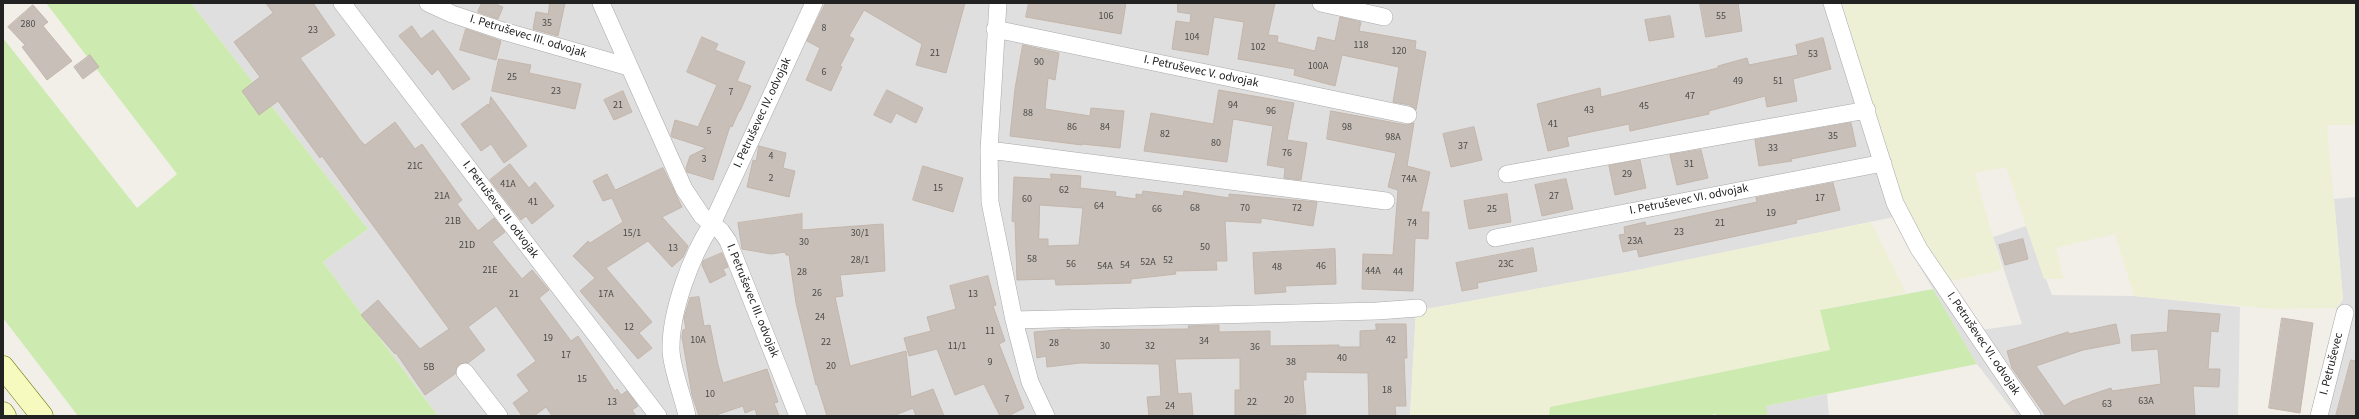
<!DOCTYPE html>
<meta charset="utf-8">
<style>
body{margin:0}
#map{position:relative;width:2359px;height:419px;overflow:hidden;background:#f2efe9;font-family:"Source Sans 3",sans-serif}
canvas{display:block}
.frame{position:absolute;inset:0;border:4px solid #222;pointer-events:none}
</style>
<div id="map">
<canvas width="2359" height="419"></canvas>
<div class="frame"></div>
</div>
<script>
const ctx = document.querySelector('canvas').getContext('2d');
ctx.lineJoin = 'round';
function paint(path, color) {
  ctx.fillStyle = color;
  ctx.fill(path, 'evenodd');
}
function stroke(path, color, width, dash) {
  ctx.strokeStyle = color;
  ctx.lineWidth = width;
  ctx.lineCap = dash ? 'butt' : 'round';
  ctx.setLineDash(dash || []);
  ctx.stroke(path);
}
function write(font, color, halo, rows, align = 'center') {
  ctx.font = font + ' "Source Sans 3",sans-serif';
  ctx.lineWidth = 3;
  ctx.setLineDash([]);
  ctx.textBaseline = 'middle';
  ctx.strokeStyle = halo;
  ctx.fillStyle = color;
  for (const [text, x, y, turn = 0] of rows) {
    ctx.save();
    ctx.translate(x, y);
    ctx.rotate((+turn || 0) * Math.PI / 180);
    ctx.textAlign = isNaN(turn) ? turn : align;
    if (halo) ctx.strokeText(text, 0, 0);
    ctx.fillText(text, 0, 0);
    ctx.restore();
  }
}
paint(new Path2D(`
 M191 3H1841L1896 182 1975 331 2022 324 1993 237 2026 226 2052 295 2134 296 2240 307 2238 416H2017L1977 364 1913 255 1894 217 1628 272 1416 311 1410 416H438L323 262 368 229Z
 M2356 197V416H2315L2337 308 2343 299 2334 199Z
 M1827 394 1829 416H1768L1765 406Z`), '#e0dfdf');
paint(new Path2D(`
 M1842 3H2356V125H2327L2343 299 2337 308 2273 309 2134 296 2115 234 2056 248 2064 279H2044L2006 167 1975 173 2002 270 1946 282 1909 214 1896 182Z
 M1871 222 1906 293 1820 310 1830 350 1550 407 1549 416H1410L1416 311 1628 272Z`), '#eef0d5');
paint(new Path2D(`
 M46 3H191L368 229 323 262 438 416H78L3 318V38L137 208 177 174Z
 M1933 289 1977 364 1766 406 1768 416H1717L1716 414 1704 416H1549L1550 407 1830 350 1820 310Z`), '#cdebb0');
const building = new Path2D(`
 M266 3H313L335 35 300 58 360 140 365 145 395 122 415 149 422 144 462 200 457 204 478 231 494 218 505 232 492 242 522 279 532 270 549 290 539 298 571 341 578 336 615 391 617 389 621 395 627 391 638 406 632 410 636 416H552L546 407 534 416H522L513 403 529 391 517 375 536 361 496 306 468 327 485 350 468 363 459 364 455 374 425 395 396 353 395 354 361 315 378 300 420 349 449 329 322 156 320 158 278 101 259 115 242 91 260 77 234 42 273 13Z
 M482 3H493L503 7 498 19 478 12Z
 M550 3H565L558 36 533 29 536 12 548 14Z
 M826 3H965L946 73 916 65 922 44 864 10 849 36 854 39 840 66 842 67 831 91 806 80 820 48 807 41Z
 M1029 3H1126L1121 34 1026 17Z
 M1178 3H1275L1268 35 1278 36 1277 42 1315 51 1318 37 1335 41 1340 17 1361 22 1359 31 1416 41 1415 49 1426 52 1416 110 1410 105 1393 102 1399 67 1342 55 1335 86 1294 75 1295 69 1238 59 1244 22 1214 17 1208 55 1172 49 1176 21 1190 23 1191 14 1178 12Z
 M1700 3H1738L1742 31 1706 37Z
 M33 5 48 22 43 26 72 61 47 80 22 47 25 45 8 27Z
 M1670 16 1674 37 1649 41 1645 20Z
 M412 26 421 39 433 30 470 79 453 90 438 69 432 75 399 36Z
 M466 29 501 41 496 60 460 50Z
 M702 37 718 44 715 50 745 62 737 81 751 86 740 111H739L732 127 730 126 713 180 687 172 686 168 690 156 706 148 672 137 671 135 675 120 698 127 717 85 687 72Z
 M1823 38 1831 69 1793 79 1797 101 1767 107 1765 96 1709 111V114L1630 131 1629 124 1567 137 1569 146 1548 151 1537 104 1600 88 1601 97 1718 68V66L1747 58 1749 65 1798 55 1796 45Z
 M1023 45 1059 53 1055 80 1048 78 1045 109 1090 116 1091 108 1124 111 1120 148 1082 144V145L1010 136 1015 89Z
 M90 55 99 67 83 79 74 67Z
 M499 59 531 65 529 73 581 84 575 109 492 91Z
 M887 90 923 108 916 123 896 113 891 123 874 115Z
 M1219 90 1294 103 1287 140 1307 143 1301 180 1284 178 1285 168 1267 165 1273 126 1233 119 1227 162 1144 151 1151 113 1213 124Z
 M623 91 632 112 614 120 604 100Z
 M491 97 527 146 504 163 491 144 481 151 461 124 488 104 489 107Z
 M1331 111 1406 125 1414 123 1407 166 1430 172 1421 212H1429L1428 239 1415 238 1413 291 1362 289 1363 254 1393 255 1398 190 1388 187 1396 153 1327 139Z
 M1851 123 1856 146 1791 159 1792 161 1759 166 1755 140Z
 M1474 127 1482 160 1451 167 1443 134Z
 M759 146 786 153 783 168 795 171 789 197 747 187 753 160 756 161Z
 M1701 150 1708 178 1677 185 1670 155Z
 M1640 160 1646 188 1615 195 1609 166Z
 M510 164 529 188 535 182 554 206 532 224 526 216 521 220 490 180Z
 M923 166 963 178 953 212 913 200Z
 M663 168 682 207 662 217 688 246 683 257 672 267 648 241 606 268 652 322 639 333 652 348 638 359 580 291 595 278 573 256 588 241 590 243 623 222 612 198 603 201 593 181 607 174 615 190Z
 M1051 174 1081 176 1080 188 1116 192 1115 196 1136 199V194L1142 195 1143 191 1183 196 1184 191 1229 198V194L1317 202 1313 226 1261 218V223L1225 221 1227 261H1216L1217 270 1175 271 1176 274 1131 279V283L1056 285 1055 279 1017 280 1015 222 1012 221 1014 177 1051 179ZM1040 205 1083 208 1079 245 1048 246V239H1039Z
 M1566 179 1573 209 1542 216 1535 185Z
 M1833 183 1840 210 1796 220 1797 223 1639 257 1637 249 1623 252 1619 235 1625 234 1624 227 1645 222 1646 226 1757 202 1756 198Z
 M1507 194 1511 222 1469 229 1464 201Z
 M802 214V230L883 224 885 271 840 275 843 296 835 297 850 366 906 351 911 397 933 389 944 416H916L913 408 893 416H827L817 384 816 385 796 303 789 255H786L785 252 771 254 742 249 738 223Z
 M2023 239 2028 259 2005 265 1999 245Z
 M1533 248 1537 271 1477 283 1478 288 1462 291 1456 263Z
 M1335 249 1336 284 1285 286 1286 292 1255 294 1253 253Z
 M722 253 728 267 723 269 726 275 710 283 702 265 703 261Z
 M988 276 996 305 993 306 1005 341 999 344 1024 408 1008 416H1000L984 384 955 395 937 349 909 356 904 338 931 331 927 317 956 309 950 286Z
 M699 297 704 326 710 325 718 365 723 383 767 369 778 402 774 403 779 416H757L755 409 745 413 743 406 713 416H699L692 395 682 337 683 330 686 329 684 318 690 298Z
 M2169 310 2220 314 2218 332 2211 331 2208 369H2220L2219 387 2193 386 2195 416H2046L2012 368 2007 351 2068 332 2069 334 2116 324 2120 343 2083 350 2036 366 2064 406 2072 401 2111 388 2112 391 2161 384 2158 349 2132 351 2131 335 2167 332Z
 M2282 318 2313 323 2300 413 2269 408Z
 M1376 324H1406L1407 358H1404L1406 406H1395L1396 416H1369L1368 373 1306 372V380H1303L1306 414 1235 416V390H1240V358L1175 359 1178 394 1191 393 1193 416H1149L1147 397 1161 396 1159 364 1080 363 1047 367 1046 356 1037 358 1034 332 1070 329V330L1189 329 1188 326 1219 325V332L1270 331V346L1339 345V347H1360V331L1376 330Z
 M2351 360 2356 361V416H2336Z`);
paint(building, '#c7bfb8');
stroke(building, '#c4b6ab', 1);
const street = new Path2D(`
 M342 3 658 416
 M428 3 452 14 503 31 629 67
 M601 3 684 189 702 216 721 231 728 241 798 416
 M998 3 989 150 990 202 1014 320 1030 382 1046 416
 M1321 3 1384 17
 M1832 3 1895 203 1919 249 2032 416
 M995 29 1408 115
 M989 150 1386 201
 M1507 174 1867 110
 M1495 238 1883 163
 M1014 320 1377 311 1418 308
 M465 372 499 416
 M687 416C683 396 672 370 671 351 670 312 691 256 712 224L814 3
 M2319 416 2345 313`);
const secondary = new Path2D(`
 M3 367 42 416
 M3 413 5 416`);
stroke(street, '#a9a9a9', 18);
stroke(secondary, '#707d05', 23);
stroke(street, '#fff', 17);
stroke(secondary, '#f7fabf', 22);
write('10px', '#4b4948', null, [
 ["106",1106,17],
 ["55",1721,17],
 ["35",547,24],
 ["280",28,25],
 ["8",824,29],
 ["23",313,31],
 ["104",1192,38],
 ["118",1361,46],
 ["102",1258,48],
 ["120",1399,52],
 ["21",935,54],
 ["53",1813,55],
 ["90",1039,63],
 ["100A",1318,67],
 ["6",824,73],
 ["25",512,78],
 ["49",1738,82],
 ["51",1778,82],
 ["23",556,92],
 ["7",731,93],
 ["47",1690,97],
 ["21",618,106],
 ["94",1233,106],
 ["45",1644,107],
 ["43",1589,111],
 ["96",1271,112],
 ["88",1028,114],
 ["41",1553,125],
 ["86",1072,128],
 ["84",1105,128],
 ["98",1347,128],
 ["5",709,132],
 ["82",1165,135],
 ["35",1833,137],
 ["98A",1393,138],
 ["80",1216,144],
 ["37",1463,147],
 ["33",1773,149],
 ["76",1287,154],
 ["4",771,157],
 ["3",704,160],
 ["31",1689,165],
 ["21C",415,167],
 ["29",1627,175],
 ["2",771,179],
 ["74A",1409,180],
 ["41A",508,185],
 ["15",938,189],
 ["62",1064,191],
 ["21A",442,197],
 ["27",1554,197],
 ["17",1820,199],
 ["60",1027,200],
 ["41",533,203],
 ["64",1099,207],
 ["68",1195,209],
 ["70",1245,209],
 ["72",1297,209],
 ["66",1157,210],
 ["25",1492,210],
 ["19",1771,214],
 ["21B",453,222],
 ["74",1412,224],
 ["21",1720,224],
 ["23",1679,233],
 ["15/1",632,234],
 ["30/1",860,234],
 ["23A",1635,242],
 ["30",804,243],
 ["21D",467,246],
 ["50",1205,248],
 ["13",673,249],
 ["58",1032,260],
 ["28/1",860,261],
 ["52",1168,261],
 ["52A",1148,263],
 ["56",1071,265],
 ["23C",1506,265],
 ["54",1125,266],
 ["54A",1105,267],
 ["46",1321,267],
 ["48",1277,268],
 ["21E",490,271],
 ["44A",1373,272],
 ["28",802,273],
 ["44",1398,273],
 ["26",817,294],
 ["21",514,295],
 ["17A",606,295],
 ["13",973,295],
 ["24",820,318],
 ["12",629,328],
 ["11",990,332],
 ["19",548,339],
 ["10A",698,341],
 ["42",1391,341],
 ["34",1204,342],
 ["22",826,343],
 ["28",1054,344],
 ["11/1",957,347],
 ["30",1105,347],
 ["32",1150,347],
 ["36",1255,348],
 ["17",566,356],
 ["40",1342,359],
 ["9",990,363],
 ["38",1291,363],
 ["20",831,367],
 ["5B",429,368],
 ["15",582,380],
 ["18",1387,391],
 ["10",710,395],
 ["7",1007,400],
 ["20",1289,401],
 ["63A",2146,402],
 ["13",612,403],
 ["22",1252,403],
 ["63",2107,405],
 ["24",1170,407]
]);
write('12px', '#222', '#fff', [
 ["I. Petruševec III. odvojak",528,37,17],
 ["I. Petruševec V. odvojak",1201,72,12],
 ["I. Petruševec IV. odvojak",763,113,-65],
 ["I. Petruševec VI. odvojak",1689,200,-11],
 ["I. Petruševec II. odvojak",500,210,53],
 ["I. Petruševec III. odvojak",752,301,68],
 ["I. Petruševec VI. odvojak",1983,344,56],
 ["I. Petruševec",2332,364,-76]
]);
</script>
